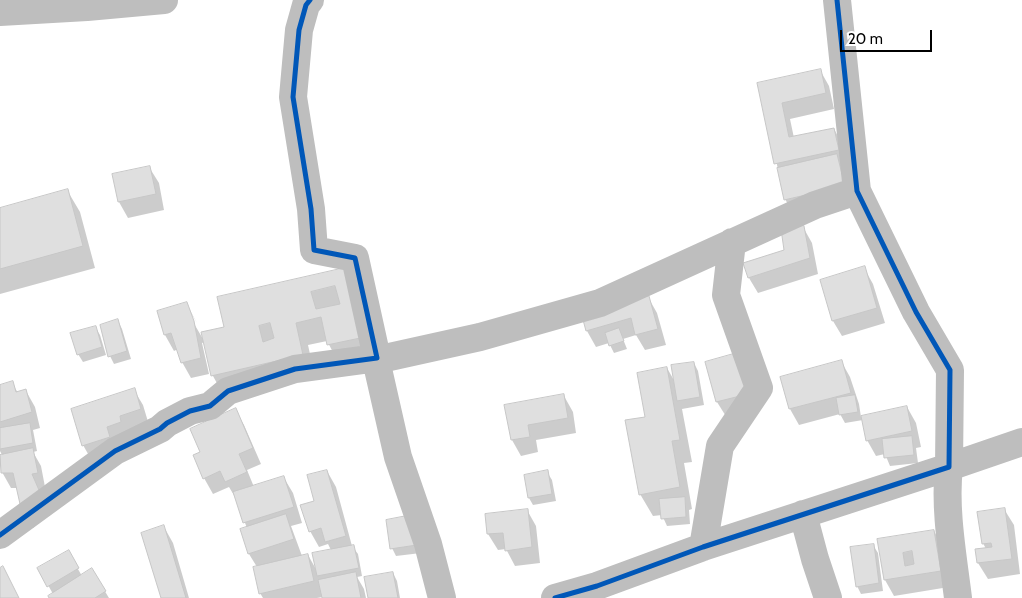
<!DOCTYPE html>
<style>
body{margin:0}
#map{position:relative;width:1022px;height:598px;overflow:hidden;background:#fff;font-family:Cabin,sans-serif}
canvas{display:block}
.scale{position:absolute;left:840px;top:30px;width:92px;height:22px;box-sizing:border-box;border:2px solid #000;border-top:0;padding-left:6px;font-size:15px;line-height:18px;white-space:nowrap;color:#000;-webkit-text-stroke:4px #fff;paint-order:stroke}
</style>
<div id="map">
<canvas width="1022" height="598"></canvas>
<div class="scale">20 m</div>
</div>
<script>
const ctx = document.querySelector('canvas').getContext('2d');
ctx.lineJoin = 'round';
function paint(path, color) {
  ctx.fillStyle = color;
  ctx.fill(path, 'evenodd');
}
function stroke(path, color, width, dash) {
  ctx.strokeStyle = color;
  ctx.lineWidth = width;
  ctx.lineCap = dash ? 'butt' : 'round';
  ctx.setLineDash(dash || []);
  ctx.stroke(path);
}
paint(new Path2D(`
 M820 70 829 86 834 109 790 119 794 138 834 129 843 145 846 171 794 215 785 199 758 84Z
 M149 167 159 183 164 210 128 218 119 202 113 175Z
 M67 190 80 212 95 268 0 294V209Z
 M803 227 812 243 818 274 758 293 749 278 785 250Z
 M348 268 376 359 341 367 327 341 308 345 315 377 225 398 213 376 205 342 202 343 209 374 191 378 182 362 178 349 174 351 165 335 158 312 186 303 197 323 191 313 189 315 203 339Z
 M864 268 873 284 885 323 842 336 833 321 821 281Z
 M648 297 657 313 666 345 645 350 636 335 623 339 627 349 614 353 609 343 596 347 587 331 583 317Z
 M118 321 122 329 131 359 114 364 110 356Z
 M95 327 100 335 106 355 83 362 78 354Z
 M841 361 850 377 859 404 861 417 907 407 916 423 921 447 916 448 918 463 890 466 885 454 876 456 867 440 863 420 845 423 840 414 799 425 790 409 781 378Z
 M694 363 698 371 704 405 682 409 692 462 684 463 692 509 689 510 690 524 667 526 662 515 653 516 640 494 646 418 667 368 675 382Z
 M707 363 756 409 727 418 717 402Z
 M12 383 18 393 26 391 35 407 40 428 33 430 37 451 33 452 41 466 50 513 33 528 24 513 18 488H11L2 472 0 464V456L2 455 0 451V384L1 386Z
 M134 390 143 405 149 425 92 461 83 445Z
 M564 396 573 412 576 433 536 440 538 452 521 456 512 440 505 406Z
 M235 410 244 425 261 464 247 470 254 487 284 478 293 493 302 523 291 526 302 556 308 555 317 571 331 550 328 544 319 547 310 531 315 502 327 471 336 487 352 546 358 554 362 576 357 577 364 589 366 598H323V597L317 598H263L260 593 257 567 249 554 242 530 247 528 235 497 229 487 213 494 204 478 201 452Z
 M547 472 552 480 556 501 533 505 529 498Z
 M1004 509 1014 525 1020 574 988 579 978 563 977 550 986 549 983 543Z
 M527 510 536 526 540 563 515 566 506 549 498 550 488 534 486 515Z
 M412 517 421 553 396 556 392 548Z
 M164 527 173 543 189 598H162Z
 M934 531 943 547 949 587 894 596 885 580 878 540Z
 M873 545 878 553 883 591 861 594 857 586Z
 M68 552 82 576 92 570 109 598H50L53 594 39 569Z
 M393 573 397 581 400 598H369Z`), '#0003');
const building = new Path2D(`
 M821 69 826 93 782 103 789 137 834 128 839 150 774 164 757 83Z
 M837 154 845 186 784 200 777 168Z
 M150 166 156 194 118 202 112 174Z
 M68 189 83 246 0 269V208Z
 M804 226 810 258 748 278 743 263 784 250 781 229Z
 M865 266 877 308 832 321 820 280Z
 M349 267 365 337 327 345 321 317 296 323 303 355 211 376 201 332 224 327 217 297ZM335 286 340 304 316 309 311 292ZM270 323 274 338 263 342 259 326Z
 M649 296 658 329 635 335 631 318 586 331 582 316Z
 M187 302 194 321 201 358 181 363 171 333 164 335 157 311Z
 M118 319 127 351 108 357 100 325Z
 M96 326 102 347 77 355 70 333Z
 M619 328 624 341 609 346 605 333Z
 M737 353 748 394 716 402 705 362Z
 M842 360 851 393 789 409 780 377Z
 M694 362 700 397 677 401 671 365Z
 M667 367 680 440 672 441 680 487 639 495 625 420 645 417 637 373Z
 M13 381 16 392 26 389 32 412 0 422V385Z
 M135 388 141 409 120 416 121 422 107 427 110 437 82 446 71 409Z
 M564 394 568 418 528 425 530 437 511 440 504 405Z
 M855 395 858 412 839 415 836 398Z
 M907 406 912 431 866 441 861 416Z
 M236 408 253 448 239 454 247 472 225 482 220 471 203 479 193 455 200 452 190 429Z
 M30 423 33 443 0 449V428Z
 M912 436 914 455 884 458 882 439Z
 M33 448 38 473 32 474 42 497 20 504 13 473H1L0 455Z
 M327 470 346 536 325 542 321 528 309 532 300 505 314 501 307 475Z
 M548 470 552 494 528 498 524 475Z
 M284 476 294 507 243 523 233 492Z
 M685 497 686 517 661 519 659 499Z
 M1005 508 1012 559 977 563 975 549 992 547 991 543 982 544 977 512Z
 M528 509 532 547 505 551 503 533 487 534 485 514Z
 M286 514 294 539 248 554 240 529Z
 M412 515 417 545 390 549 386 520Z
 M164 525 186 598H161L141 533Z
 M934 530 941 571 884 580 877 539ZM912 551 914 564 905 566 903 553Z
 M874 544 879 583 856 587 850 547Z
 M354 545 359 568 317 576 312 553Z
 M69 550 79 568 47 587 37 568Z
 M308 554 314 581 259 594 253 567Z
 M3 566 19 598H0V568Z
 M92 568 106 591 95 598H49L48 596Z
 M356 572 361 598H322L318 580Z
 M393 572 398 598H368L364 577Z`);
paint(building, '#dfdfdf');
stroke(building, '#c7c7c7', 1);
stroke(new Path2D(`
 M0 12 87 7 164 0
 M803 514 815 559 828 598
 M0 535 115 451 160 429 167 423 190 411 210 406 228 391 295 369 377 358 355 258 314 250 311 209 293 97 299 30 306 5 310 0
 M703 547 720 446 759 388 726 295 732 242
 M442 598 428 544 398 457 376 360 480 337 600 303 815 205 857 191
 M555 598 597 586 703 547 949 467 950 370 916 312 857 191 837 0
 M958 598C953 557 944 508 949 467L1022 442`), '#bebebe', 28);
stroke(new Path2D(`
 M0 535 115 451 160 429 167 423 190 411 210 406 228 391 295 369 377 358 355 258 314 250 311 209 293 97 299 30 306 5 310 0
 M555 598 597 586 703 547 949 467 950 370 916 312 857 191 837 0`), '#0057b8', 5);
</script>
